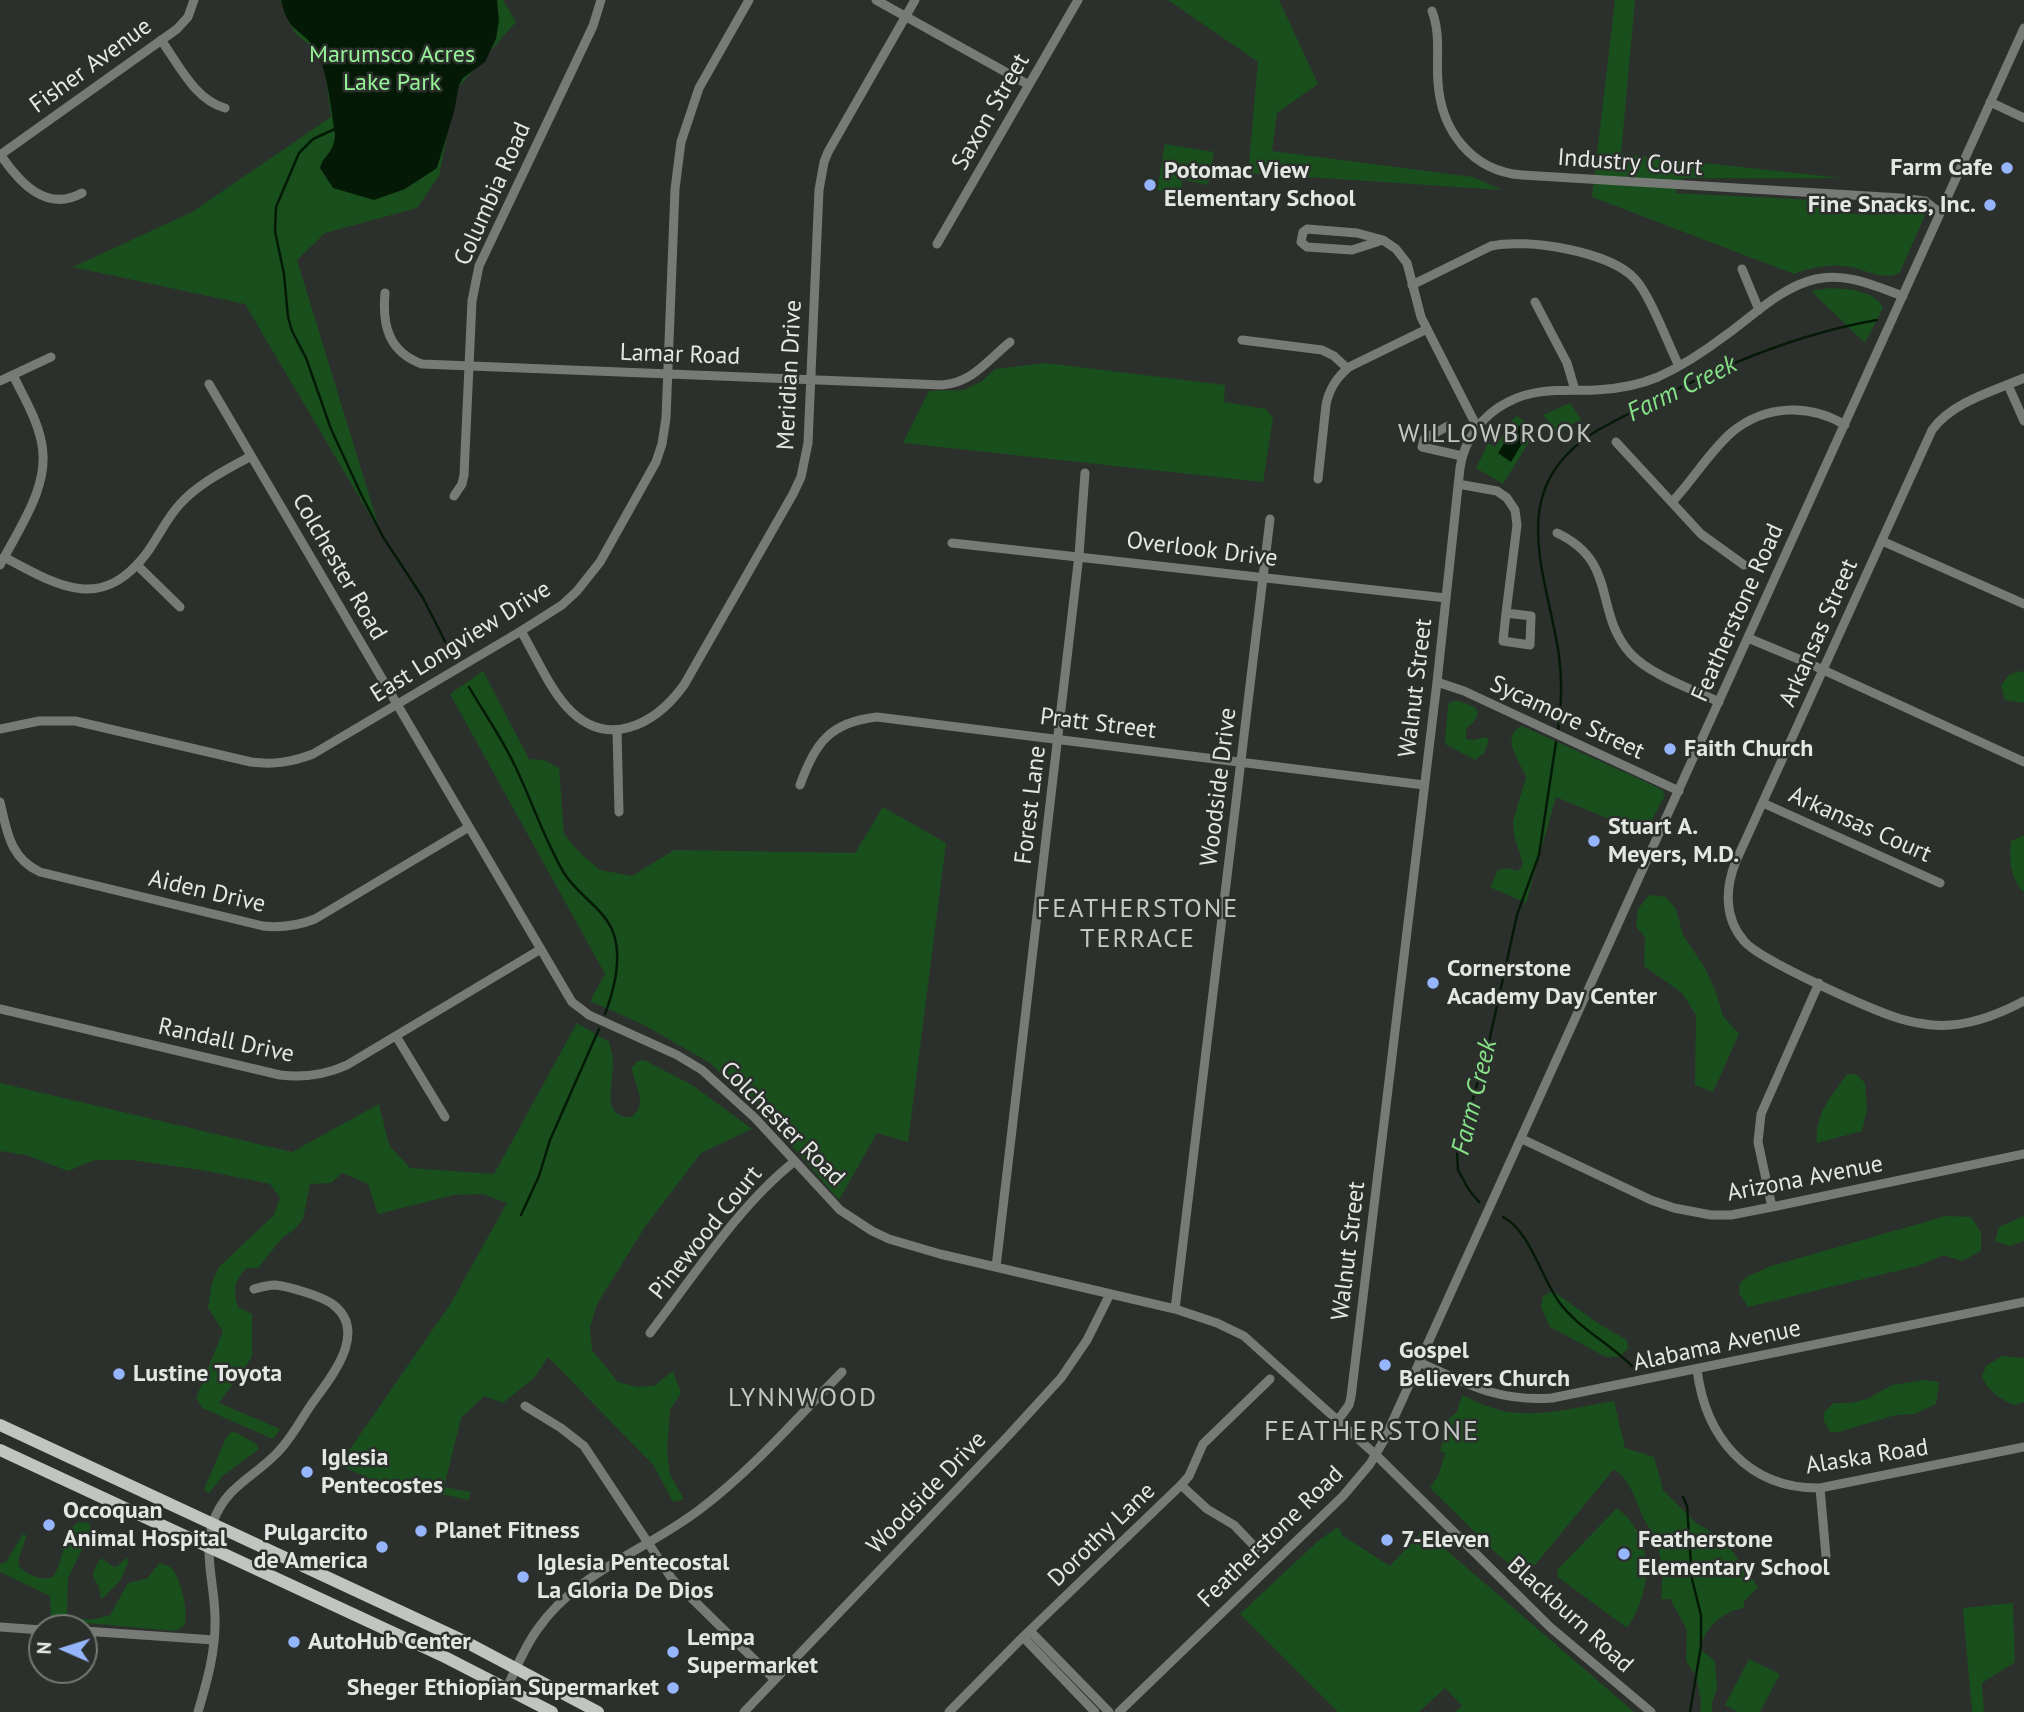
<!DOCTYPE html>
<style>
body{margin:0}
#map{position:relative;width:2024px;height:1712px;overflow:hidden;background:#2c302c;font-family:"PT Sans",sans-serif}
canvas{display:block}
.north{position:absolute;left:28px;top:1614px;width:70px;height:70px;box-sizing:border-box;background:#2c302c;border:2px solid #767976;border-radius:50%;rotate:273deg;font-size:19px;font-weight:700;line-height:28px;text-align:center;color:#e5e7e5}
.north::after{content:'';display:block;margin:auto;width:24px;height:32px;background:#95b6fd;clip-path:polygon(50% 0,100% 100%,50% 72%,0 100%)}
</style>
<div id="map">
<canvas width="2024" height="1712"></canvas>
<div class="north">N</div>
</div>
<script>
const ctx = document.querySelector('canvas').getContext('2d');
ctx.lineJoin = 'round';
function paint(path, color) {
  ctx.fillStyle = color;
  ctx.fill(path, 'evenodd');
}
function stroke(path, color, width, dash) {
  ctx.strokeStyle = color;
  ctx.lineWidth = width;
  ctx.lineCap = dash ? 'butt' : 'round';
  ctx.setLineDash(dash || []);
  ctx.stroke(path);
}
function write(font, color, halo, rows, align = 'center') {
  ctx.font = font + ' "PT Sans",sans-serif';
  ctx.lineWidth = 5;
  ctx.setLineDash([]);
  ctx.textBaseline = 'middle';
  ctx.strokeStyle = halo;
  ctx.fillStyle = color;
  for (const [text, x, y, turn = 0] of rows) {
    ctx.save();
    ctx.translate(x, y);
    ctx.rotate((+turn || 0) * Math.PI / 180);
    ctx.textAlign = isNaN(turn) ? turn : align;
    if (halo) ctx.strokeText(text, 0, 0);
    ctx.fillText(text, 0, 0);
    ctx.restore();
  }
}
paint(new Path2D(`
 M280 0H503L516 22 456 90 439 176 417 208 325 233 297 260 381 534 245 304 73 267 192 212 331 117 323 57 294 32Z
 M1168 0H1279L1318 84 1277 113 1272 151 1473 177 1502 190 1248 173 1258 62Z
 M1615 0H1635L1621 154 1842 178H1683L1675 193 1834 201V213L1878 215 1880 203 1911 205 1919 207 1926 213 1900 272C1884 283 1862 267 1845 266 1827 264 1810 268 1794 274L1592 197Z
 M1165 144 1214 152 1208 185 1183 180 1180 193 1157 190Z
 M1830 288C1848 289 1875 290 1883 308L1865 343 1811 291Z
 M1046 363 1225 385 1224 402 1266 409 1273 418 1263 482 903 443 929 391 964 390 982 381 995 369Z
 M1570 403 1581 419 1558 434 1543 415Z
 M1517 416 1537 429 1503 484 1476 468 1488 443 1495 447 1513 419Z
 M483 671 529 759 544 760 559 768 564 834 580 853 600 870 632 876 674 850 855 853 883 807 946 843 908 1142 877 1133 839 1200 763 1113 710 1063 644 1025 590 1001 605 974 450 694Z
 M2021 671 2024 672V703L2005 700 2001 685 2009 675Z
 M1459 701 1475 707 1478 713 1474 722 1466 729V739L1474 740 1486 737 1489 740 1484 753 1475 760 1445 744 1448 705 1450 702Z
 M1522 726 1648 783 1662 790 1665 795 1645 834 1556 797 1526 903 1490 887 1498 870 1508 868 1516 871 1520 869 1523 864 1514 835 1513 821 1526 777C1520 762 1499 736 1522 726Z
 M2024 835V892C2010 880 2009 858 2011 841Z
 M1649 895 1666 897 1676 909 1683 935 1705 968 1716 992 1723 1016 1739 1034 1713 1092 1695 1085 1696 1015 1682 993 1644 966 1645 937 1636 927 1638 909Z
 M577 1023 609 1042C611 1049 613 1056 613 1064 614 1083 600 1118 631 1117 650 1104 633 1084 632 1067L638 1061 644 1060 692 1085 752 1129 701 1153 645 1227 597 1304 590 1327 592 1350 618 1382 638 1387 654 1386 673 1371 681 1393 670 1410 667 1451 670 1475 684 1499 673 1502 654 1466 548 1357 534 1378 503 1403 484 1396 461 1418 444 1487 470 1492 469 1500 371 1479 339 1465 451 1303 507 1203 483 1194 454 1195 378 1214 368 1184 342 1173 331 1183 310 1184 303 1219 294 1230 283 1237 258 1268H247C234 1281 233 1290 238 1307L252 1314V1357L219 1403 280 1429 273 1439 202 1408 196 1398 223 1331 208 1308 212 1282 219 1267 274 1215 280 1198 270 1184 201 1170 131 1160H95L68 1171 26 1155 0 1151V1083L292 1152 379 1104 389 1145 410 1168 494 1174Z
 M1847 1074H1856L1865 1083 1867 1109 1862 1131 1817 1143C1814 1115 1832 1095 1847 1074Z
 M1946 1216 1971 1217 1981 1232V1251L1962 1261 1943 1255 1921 1265 1748 1307 1739 1293 1740 1283 1747 1277 1768 1267Z
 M2024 1216V1241L2010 1246 1995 1241 1999 1227Z
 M1553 1291 1599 1324 1627 1340 1628 1349 1619 1357H1606L1550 1327 1541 1307 1543 1296Z
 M2002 1356 2024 1358V1402L2014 1405C1999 1398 1989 1392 1982 1377L1986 1366Z
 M1924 1380 1939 1382 1936 1404 1915 1414 1896 1415 1839 1432H1830L1824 1421V1412L1834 1403H1851L1867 1399 1892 1385Z
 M1462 1395C1475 1401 1489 1408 1504 1411 1539 1418 1579 1407 1614 1401L1625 1448 1654 1457 1663 1490 1695 1522 1724 1540 1758 1587 1744 1602V1608C1722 1611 1706 1628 1699 1648L1715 1661 1717 1688 1712 1703V1712H1700L1701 1702 1696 1676 1686 1661 1687 1630 1670 1599H1661C1663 1578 1663 1559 1655 1539 1652 1530 1645 1523 1642 1515 1635 1498 1630 1480 1614 1469L1535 1565 1514 1567 1498 1555 1430 1488 1439 1474 1445 1453 1440 1451 1449 1419 1457 1412Z
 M235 1432 255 1443 259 1449 223 1476 209 1493 206 1492 204 1489 226 1438 230 1433Z
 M1617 1508C1656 1538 1653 1591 1627 1628L1558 1577 1557 1570Z
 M78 1522 89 1523 91 1531 68 1578 67 1614C79 1622 97 1620 110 1615L128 1583 146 1579 160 1563C162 1564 168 1566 170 1567 180 1574 190 1615 184 1625 181 1629 179 1629 175 1631L76 1622 51 1623 50 1596 0 1572V1564L6 1562 23 1534 26 1535C25 1546 17 1555 19 1566 28 1575 40 1581 53 1577 64 1561 63 1533 78 1522Z
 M1338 1527 1343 1536 1390 1566 1423 1530 1634 1712H1455L1462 1706 1445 1688 1419 1712H1338L1240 1614 1318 1541Z
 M101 1558 114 1567 118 1566 126 1558 129 1561 120 1581 103 1598H101L99 1587 93 1576 95 1567Z
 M2013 1603 2015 1662 1982 1683 1984 1712H1972L1963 1608Z
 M1749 1659 1780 1674 1760 1712H1738L1725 1705Z`), '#194f1d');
paint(new Path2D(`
 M281 0H497L499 20 496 39 485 62 463 78 459 85 454 112 437 168 405 189 374 200 333 188 320 168C324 153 334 155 335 134 331 111 328 72 317 53 303 26 289 37 281 0Z
 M1516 424 1529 432 1511 462 1498 453Z`), '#051a06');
stroke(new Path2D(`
 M335 129 313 139 299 153 276 207 275 231 284 274 288 317 292 331 306 358 331 429 361 494 383 537 423 598 452 655
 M469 687C484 713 502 738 515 766 532 801 544 839 564 873 578 896 606 909 614 935 622 960 614 990 605 1014
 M1558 730C1562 705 1562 680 1559 655 1546 570 1503 487 1598 430 1687 382 1778 337 1877 320
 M1479 1202 1469 1190 1458 1170 1457 1152 1487 1051 1517 915 1539 855 1556 742
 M521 1215 539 1176 550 1140 599 1029
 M1503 1217C1530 1231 1541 1277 1559 1302 1578 1328 1609 1343 1632 1366
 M1683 1497 1687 1506 1692 1579 1701 1615V1646L1690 1712`), '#051a06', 2.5);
stroke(new Path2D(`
 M876 0 1029 85
 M1432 11C1441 35 1436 57 1438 82 1441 130 1471 171 1522 175L1901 198 1925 201 1940 213
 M161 40C179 65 195 100 225 108
 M1990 102 2024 118
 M0 154C19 182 46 213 82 193
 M0 155 177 29 188 17 194 0
 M1307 229 1357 233 1383 240 1352 250 1307 247 1301 242 1303 232Z
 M1383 240 1396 249 1407 263 1421 317 1477 427
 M937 244 1078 0
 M1742 269 1759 310
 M1412 285 1491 246C1527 238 1609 251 1635 279 1650 295 1668 344 1679 366
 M385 293C382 326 389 352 422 364L942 385C972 383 988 360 1010 342
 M1535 302 1567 363 1575 390
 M1242 340 1322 350 1334 356 1347 368
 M2024 378C1994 391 1952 402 1932 430L1736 861C1725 888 1724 918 1744 941 1759 960 1874 1011 1901 1019 1911 1022 1922 1024 1932 1025 1964 1028 1996 1016 2024 1001
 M0 381 51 357
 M209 384 566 992 572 1002 589 1015 677 1055 702 1070 755 1118 840 1210 872 1231 889 1239 940 1254 1175 1309 1217 1323 1244 1336 1376 1455 1550 1627 1651 1712
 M2008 385 2024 421
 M1448 426 1424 439 1422 447 1462 456
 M1616 442 1701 534 1744 565
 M1318 479 1326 405C1329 389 1336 378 1349 367L1427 329
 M1458 484 1497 491 1507 498 1515 510 1517 525 1506 613
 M454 496 462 484 464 475 472 301 479 266 593 26 601 0
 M1672 502C1693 480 1709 452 1732 432 1765 405 1809 403 1845 425
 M1557 533C1619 562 1593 611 1630 653 1650 675 1692 689 1719 702
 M1882 541 2024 604
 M952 543 1446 598
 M4 557C58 586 101 613 146 554 158 538 166 519 180 504 199 483 226 470 251 456
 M0 565C19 528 52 484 41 440 36 417 23 396 13 375
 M137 565 180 607
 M1506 613 1531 616 1530 645 1503 641Z
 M521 631C535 655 549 687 566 706 606 751 655 725 684 685L793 494 801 477 808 443 819 190 824 162 828 152 915 0
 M1748 638 1808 663 2024 762
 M1437 682 1464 691 1679 791
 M0 729 39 721H75L251 762C274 765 292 762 313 754L521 631 562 605 577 591 600 562 656 462 662 444 666 418 675 189 681 142 699 88 749 0
 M617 730 619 812
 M800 785C815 743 830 722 877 717L1424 785
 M0 802C7 832 10 858 40 872L263 926C282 928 297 926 315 919L469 827
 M1763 803 1940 883
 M0 1009 280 1075C304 1078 325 1075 347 1065L541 949
 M396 1036 445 1117
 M1522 1139 1651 1200 1674 1208 1711 1215H1731L1772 1207 2024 1154
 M1772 1207 1758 1142 1761 1114 1819 983
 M996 1267 1079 555 1085 473
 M1175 1309 1270 519
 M650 1333C694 1276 739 1205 795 1161
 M1421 1363C1468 1384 1498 1402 1552 1398L2024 1302
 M1697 1369C1705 1437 1748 1489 1820 1488L2024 1447
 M525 1406 561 1428 584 1446 672 1579 774 1679
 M1338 1420 1349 1405 1351 1397 1437 682 1460 468C1464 440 1482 415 1508 402 1536 387 1566 391 1596 390 1617 389 1639 385 1658 377 1682 366 1705 351 1726 335 1754 315 1781 287 1816 279 1846 272 1875 286 1903 296
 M1181 1485 1207 1509 1234 1525 1256 1548
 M1820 1488 1826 1556
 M0 1627 42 1630
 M84 1631 214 1640
 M1030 1631 1109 1712
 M1023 1637 1095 1712
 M507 1687C516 1669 524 1648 537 1630 577 1572 645 1551 699 1510 752 1470 796 1419 842 1372
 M198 1712C207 1681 216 1651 215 1618 215 1587 203 1552 213 1522 226 1486 253 1478 277 1453 291 1439 300 1421 311 1405 330 1378 371 1331 331 1303 320 1296 288 1286 275 1285 268 1285 261 1287 254 1289
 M744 1712 1008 1436 1061 1378 1087 1340 1110 1294
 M949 1712 1023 1637 1181 1485 1189 1476 1203 1444 1270 1379
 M1119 1712 1343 1496 1370 1464 1384 1440 2024 28`), '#787a78', 9);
stroke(new Path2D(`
 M0 1425 464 1641 598 1712
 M0 1450 441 1655 552 1712`), '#c1c5c1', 12);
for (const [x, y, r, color] of [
 [2007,168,7,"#95b6fd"],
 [1150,185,7,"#95b6fd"],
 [1990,205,7,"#95b6fd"],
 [1670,749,7,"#95b6fd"],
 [1594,841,7,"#95b6fd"],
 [1433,983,7,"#95b6fd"],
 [1385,1365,7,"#95b6fd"],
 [119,1374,7,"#95b6fd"],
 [307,1472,7,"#95b6fd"],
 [49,1525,7,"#95b6fd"],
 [421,1531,7,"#95b6fd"],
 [1387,1540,7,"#95b6fd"],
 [382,1547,7,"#95b6fd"],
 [1624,1554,7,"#95b6fd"],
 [523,1577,7,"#95b6fd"],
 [294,1642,7,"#95b6fd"],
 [673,1652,7,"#95b6fd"],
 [673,1688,7,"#95b6fd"]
]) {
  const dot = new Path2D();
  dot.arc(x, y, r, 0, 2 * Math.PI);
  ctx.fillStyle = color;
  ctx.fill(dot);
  stroke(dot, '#2c302c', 2.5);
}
write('24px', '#96f397', '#2c302c', [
 ["Marumsco Acres",392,55],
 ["Lake Park",392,83]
]);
write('24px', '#e5e7e5', '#2c302c', [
 ["Fisher Avenue",91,66,-36],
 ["Saxon Street",991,112,-60],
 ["Industry Court",1630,163,4],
 ["Columbia Road",493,194,-66],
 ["Lamar Road",680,355,2],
 ["Meridian Drive",790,375,-87],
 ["Overlook Drive",1202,550,7],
 ["Colchester Road",339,567,60],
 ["Featherstone Road",1738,613,-66],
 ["Arkansas Street",1819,633,-66],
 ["East Longview Drive",461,642,-32],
 ["Walnut Street",1416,688,-83],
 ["Sycamore Street",1567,718,25],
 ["Pratt Street",1098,724,7],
 ["Woodside Drive",1219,787,-83],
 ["Forest Lane",1031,805,-83],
 ["Arkansas Court",1860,825,24],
 ["Aiden Drive",207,892,13],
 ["Randall Drive",226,1041,12],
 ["Colchester Road",782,1124,45],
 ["Arizona Avenue",1805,1179,-11],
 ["Pinewood Court",706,1233,-51],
 ["Walnut Street",1349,1251,-83],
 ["Alabama Avenue",1717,1346,-12],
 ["Alaska Road",1867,1457,-9],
 ["Woodside Drive",927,1493,-46],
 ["Dorothy Lane",1102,1535,-44],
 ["Featherstone Road",1271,1537,-44],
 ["Blackburn Road",1570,1615,42]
]);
write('bold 24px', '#e5e7e5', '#2c302c', [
 ["Farm Cafe",1993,168,"right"],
 ["Potomac View",1164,171],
 ["Elementary School",1164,199],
 ["Fine Snacks, Inc.",1976,205,"right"],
 ["Faith Church",1684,749],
 ["Stuart A.",1608,827],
 ["Meyers, M.D.",1608,855],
 ["Cornerstone",1447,969],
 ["Academy Day Center",1447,997],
 ["Gospel",1399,1351],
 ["Believers Church",1399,1379],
 ["Lustine Toyota",133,1374],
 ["Iglesia",321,1458],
 ["Pentecostes",321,1486],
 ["Occoquan",63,1511],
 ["Animal Hospital",63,1539],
 ["Planet Fitness",435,1531],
 ["Pulgarcito",368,1533,"right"],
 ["de America",368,1561,"right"],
 ["7-Eleven",1401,1540],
 ["Featherstone",1638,1540],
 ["Elementary School",1638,1568],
 ["Iglesia Pentecostal",537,1563],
 ["La Gloria De Dios",537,1591],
 ["Lempa",687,1638],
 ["Supermarket",687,1666],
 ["AutoHub Center",308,1642],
 ["Sheger Ethiopian Supermarket",659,1688,"right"]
], 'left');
write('italic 26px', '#86e388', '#2c302c', [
 ["Farm Creek",1682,389,-26],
 ["Farm Creek",1475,1097,-76]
]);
ctx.letterSpacing = '2px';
write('26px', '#c4c8c4', '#2c302c', [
 ["WILLOWBROOK",1496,435],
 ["FEATHERSTONE",1138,910],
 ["TERRACE",1138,940],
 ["LYNNWOOD",803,1399]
]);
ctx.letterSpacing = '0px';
ctx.letterSpacing = '2px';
write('28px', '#c4c8c4', '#2c302c', [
 ["FEATHERSTONE",1372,1432]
]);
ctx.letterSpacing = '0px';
</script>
